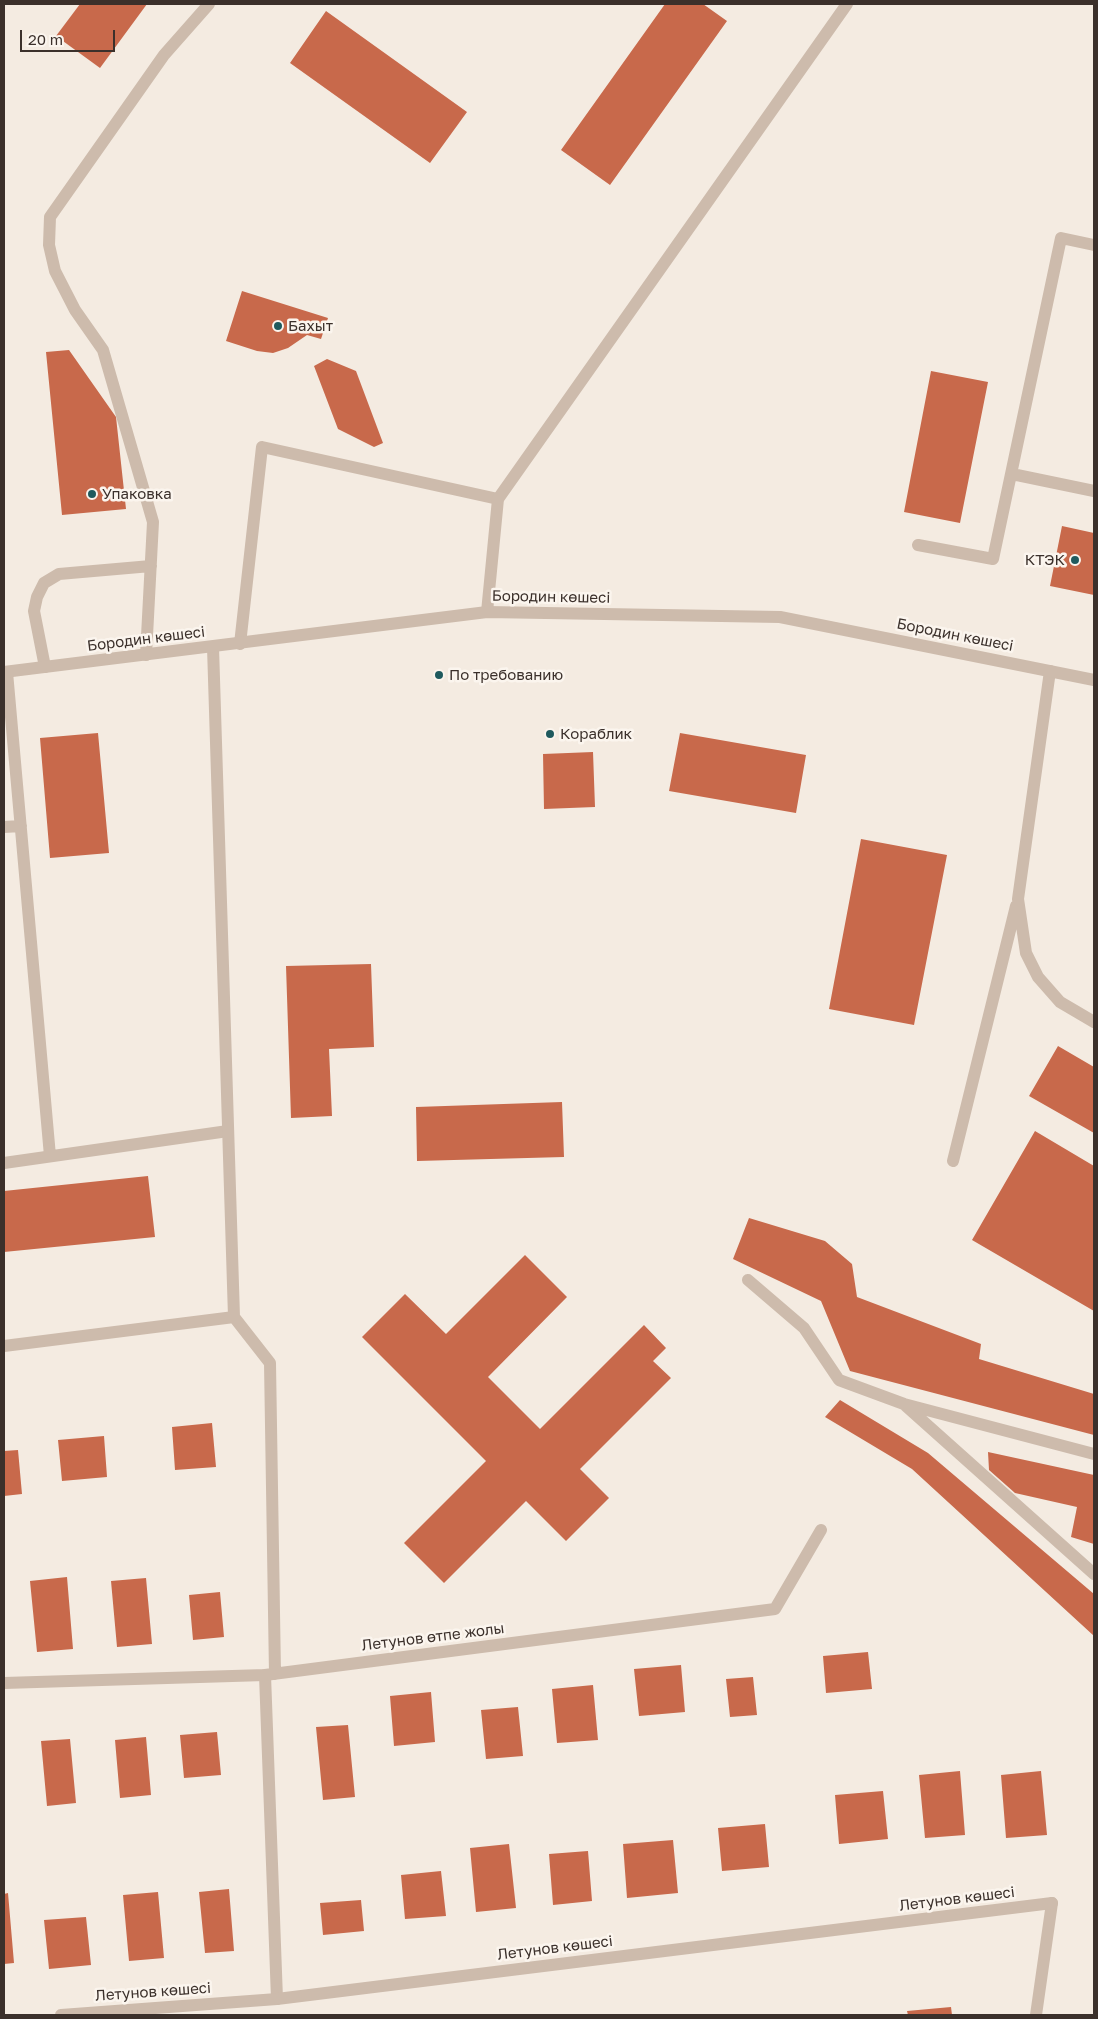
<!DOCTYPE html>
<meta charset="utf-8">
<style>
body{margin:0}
#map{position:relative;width:1098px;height:2019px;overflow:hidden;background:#f4ebe1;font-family:"Golos Text",sans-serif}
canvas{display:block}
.frame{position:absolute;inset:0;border:5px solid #3b302b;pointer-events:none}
.scale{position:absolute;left:20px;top:30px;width:95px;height:22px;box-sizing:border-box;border:2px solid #3b302b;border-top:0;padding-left:6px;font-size:15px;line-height:18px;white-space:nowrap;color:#3b302b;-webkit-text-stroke:4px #fbf5ee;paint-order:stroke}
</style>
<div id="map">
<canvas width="1098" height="2019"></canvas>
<div class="frame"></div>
<div class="scale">20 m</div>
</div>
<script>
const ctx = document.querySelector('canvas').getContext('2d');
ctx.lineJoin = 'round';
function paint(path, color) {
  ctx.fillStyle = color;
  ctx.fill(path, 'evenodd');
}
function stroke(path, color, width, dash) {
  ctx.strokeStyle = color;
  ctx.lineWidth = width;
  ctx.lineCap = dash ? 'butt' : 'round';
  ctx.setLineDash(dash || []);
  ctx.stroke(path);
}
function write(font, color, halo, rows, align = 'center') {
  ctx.font = font + ' "Golos Text",sans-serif';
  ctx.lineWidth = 5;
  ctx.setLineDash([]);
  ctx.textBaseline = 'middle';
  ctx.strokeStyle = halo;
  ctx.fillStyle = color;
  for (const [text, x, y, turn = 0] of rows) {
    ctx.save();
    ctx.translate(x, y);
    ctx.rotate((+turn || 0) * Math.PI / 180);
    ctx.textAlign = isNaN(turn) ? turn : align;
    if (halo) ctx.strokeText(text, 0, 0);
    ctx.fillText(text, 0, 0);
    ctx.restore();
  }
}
paint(new Path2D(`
 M80 4H147L100 68 56 36Z
 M665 4H703L727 21 610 185 561 150Z
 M326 11 467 112 430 163 290 63Z
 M242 291 328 318 321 339 307 335 288 348 273 353 257 351 226 341Z
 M69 350 116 417 126 509 62 515 46 352Z
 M327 359 356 371 383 443 374 447 338 429 314 366Z
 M931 371 988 382 960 523 904 512Z
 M1062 526 1094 533V595L1050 586Z
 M98 733 109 853 50 858 40 738Z
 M680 733 806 755 796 813 669 791Z
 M593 752 595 807 544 809 543 754Z
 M861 839 947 855 914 1025 829 1009Z
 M371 964 374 1047 329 1049 332 1116 291 1118 286 966Z
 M1058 1046 1094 1067V1133L1029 1096Z
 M562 1102 564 1157 417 1161 416 1107Z
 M1035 1131 1094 1166V1311L972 1240Z
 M148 1176 155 1237 4 1252V1191Z
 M749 1218 825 1241 852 1264 857 1297 981 1344 979 1359 1094 1394V1435L850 1371 821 1301 733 1259Z
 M525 1255 567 1297 488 1377 540 1429 644 1325 666 1348 653 1361 671 1378 580 1469 609 1498 566 1541 526 1501 444 1583 404 1543 486 1461 362 1337 405 1294 446 1334Z
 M840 1400 928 1453 1094 1594V1636L912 1469 825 1417Z
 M212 1423 216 1467 175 1470 172 1427Z
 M104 1436 107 1477 62 1481 58 1440Z
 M18 1450 22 1494 4 1496V1451Z
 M988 1452 1094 1475V1544L1071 1537 1077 1507 1015 1493 989 1470Z
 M67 1577 73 1649 37 1652 30 1581Z
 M146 1578 152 1644 117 1647 111 1581Z
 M220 1592 224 1637 193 1640 189 1595Z
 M868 1652 872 1689 826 1693 823 1656Z
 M681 1665 685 1712 639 1716 634 1669Z
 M753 1677 757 1715 730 1717 726 1679Z
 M593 1685 598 1740 557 1743 552 1689Z
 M431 1692 435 1742 394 1746 390 1696Z
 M518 1707 523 1756 486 1759 481 1710Z
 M348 1725 355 1797 323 1800 316 1727Z
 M217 1732 221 1775 184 1778 180 1735Z
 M146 1737 151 1795 120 1798 115 1740Z
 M70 1739 76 1803 47 1806 41 1741Z
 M960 1771 965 1835 925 1838 919 1775Z
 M1041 1771 1047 1835 1006 1838 1001 1775Z
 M883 1791 888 1839 839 1844 835 1795Z
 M765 1824 769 1867 722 1871 718 1828Z
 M673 1840 678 1893 627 1898 623 1844Z
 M509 1844 516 1908 476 1912 470 1848Z
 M588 1851 592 1901 553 1905 549 1854Z
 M441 1871 446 1916 405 1919 401 1875Z
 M229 1889 234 1951 205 1953 199 1892Z
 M158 1892 164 1958 129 1961 123 1895Z
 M8 1893 14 1963 4 1964V1894Z
 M361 1900 364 1931 323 1935 320 1903Z
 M86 1917 91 1965 49 1969 44 1920Z
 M951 2007 952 2015H908L907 2011Z`), '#c8694b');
stroke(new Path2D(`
 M1012 474 1094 491
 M918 545 993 559 1061 238 1094 245
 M240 644 262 447 498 499
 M146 655 153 522 103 350 75 310 55 271 49 245 50 217 164 55 209 4
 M45 667 34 611 37 597 44 583 59 574 151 566
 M1050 671 1018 899 1026 953 1038 977 1060 1002 1094 1022
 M7 672 50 1156
 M4 827 21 826
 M953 1161 1016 906
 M4 1163 228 1131
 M748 1280 804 1328 839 1380 904 1404 1094 1454
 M906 1406 1094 1574
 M265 1675 277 1999
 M1036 2015 1052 1903`), '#cdbbac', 12);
stroke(new Path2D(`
 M487 612 498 499 847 4
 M213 647 234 1317 270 1363 275 1674
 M4 1346 234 1317
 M4 1683 265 1675 775 1609 821 1530
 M61 2015 277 1999 1052 1903`), '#cdbbac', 12);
stroke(new Path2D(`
 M4 672 487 612 780 617 1094 680`), '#cdbbac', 12);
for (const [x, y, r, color] of [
 [278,326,5,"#1f5a5e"],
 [92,494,5,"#1f5a5e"],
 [1075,560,5,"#1f5a5e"],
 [439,675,5,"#1f5a5e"],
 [550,734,5,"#1f5a5e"]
]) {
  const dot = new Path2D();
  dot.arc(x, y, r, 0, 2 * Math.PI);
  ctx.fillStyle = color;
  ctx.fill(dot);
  stroke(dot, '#fbf5ee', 2);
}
write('15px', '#3b302b', '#fbf5ee', [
 ["Бахыт",288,326],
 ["Упаковка",102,494],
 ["КТЭК",1065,560,"right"],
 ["По требованию",449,675],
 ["Кораблик",560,734]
], 'left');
write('15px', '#3b302b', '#fbf5ee', [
 ["Бородин көшесі",551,597,1],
 ["Бородин көшесі",955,635,11],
 ["Бородин көшесі",146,639,-7],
 ["Летунов өтпе жолы",433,1637,-7],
 ["Летунов көшесі",957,1899,-7],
 ["Летунов көшесі",555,1948,-7],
 ["Летунов көшесі",153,1992,-4]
]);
</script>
